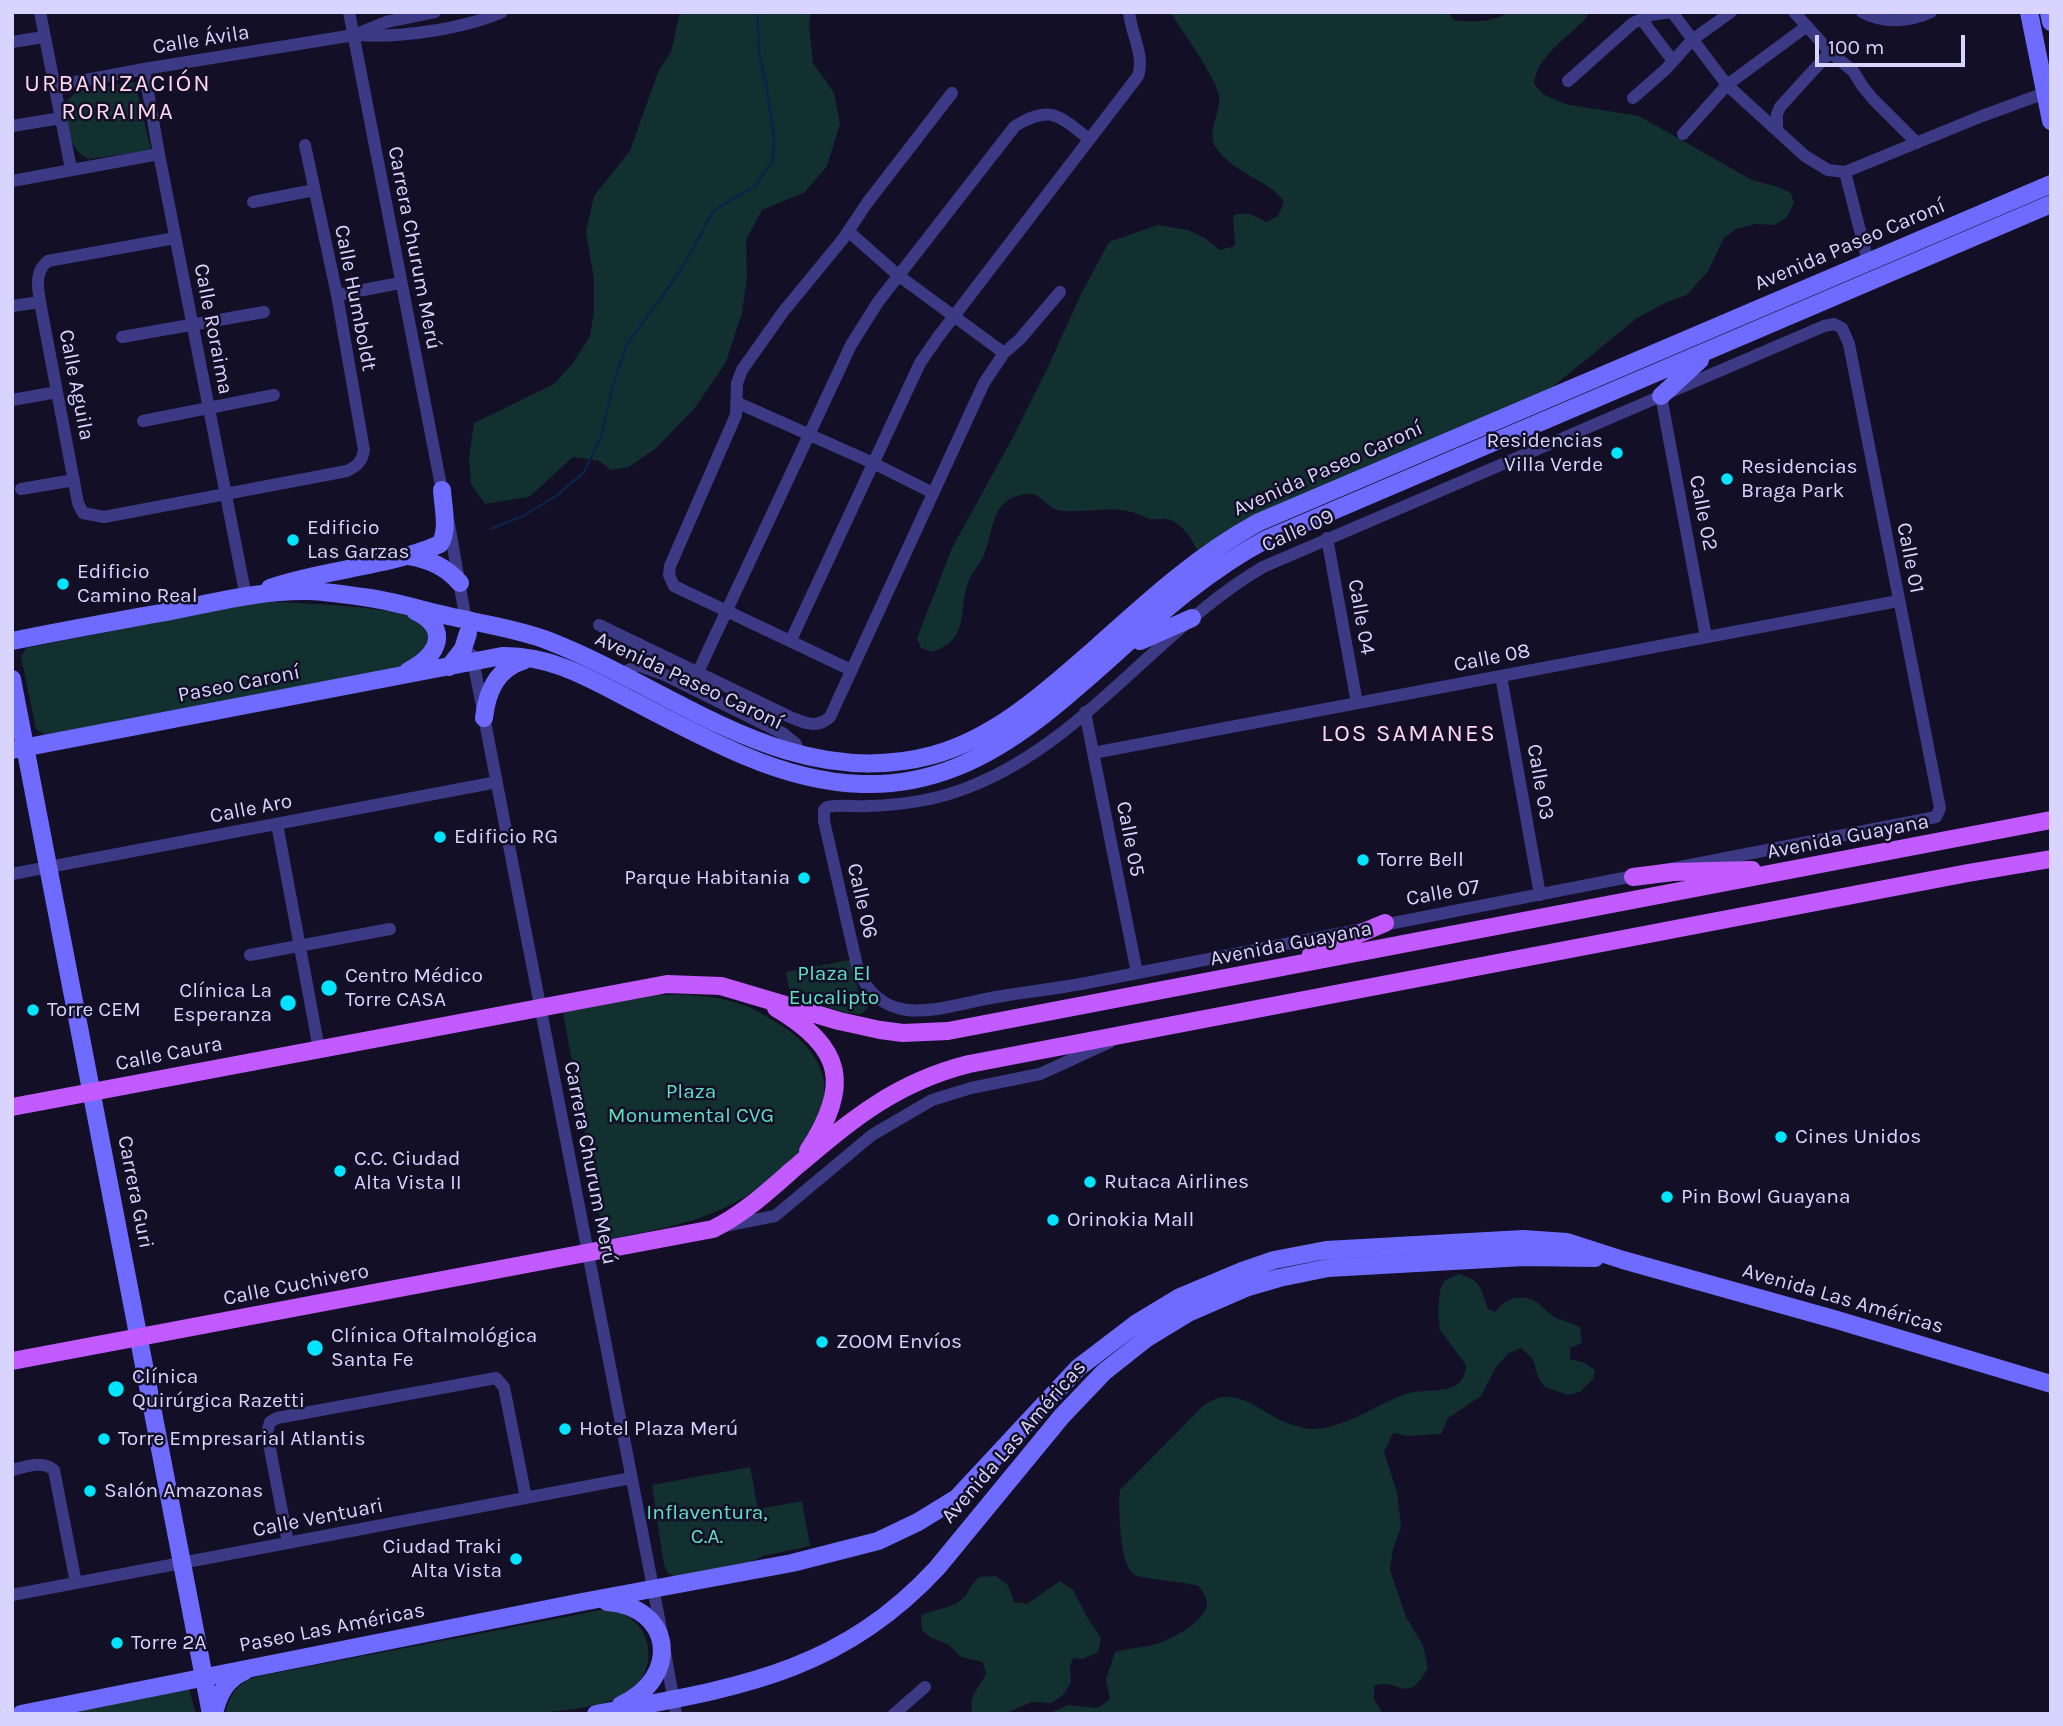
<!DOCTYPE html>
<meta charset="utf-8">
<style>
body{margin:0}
#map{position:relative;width:2063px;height:1726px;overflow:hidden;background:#130f26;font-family:Karla,sans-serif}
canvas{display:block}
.frame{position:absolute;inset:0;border:14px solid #d9d4ff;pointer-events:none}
.scale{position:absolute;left:1815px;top:35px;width:150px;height:32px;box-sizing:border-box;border:4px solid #d9d4ff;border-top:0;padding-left:9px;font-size:21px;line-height:24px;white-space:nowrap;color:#d9d4ff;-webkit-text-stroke:5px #130f26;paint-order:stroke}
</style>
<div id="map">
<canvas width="2063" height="1726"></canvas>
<div class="frame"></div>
<div class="scale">100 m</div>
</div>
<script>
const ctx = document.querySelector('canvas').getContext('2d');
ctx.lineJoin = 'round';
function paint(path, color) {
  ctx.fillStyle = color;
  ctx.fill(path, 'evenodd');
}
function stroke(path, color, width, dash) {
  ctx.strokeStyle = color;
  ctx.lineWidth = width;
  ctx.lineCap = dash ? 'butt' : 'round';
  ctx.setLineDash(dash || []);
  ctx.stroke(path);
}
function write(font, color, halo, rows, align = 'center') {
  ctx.font = font + ' Karla,sans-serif';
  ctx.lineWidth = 5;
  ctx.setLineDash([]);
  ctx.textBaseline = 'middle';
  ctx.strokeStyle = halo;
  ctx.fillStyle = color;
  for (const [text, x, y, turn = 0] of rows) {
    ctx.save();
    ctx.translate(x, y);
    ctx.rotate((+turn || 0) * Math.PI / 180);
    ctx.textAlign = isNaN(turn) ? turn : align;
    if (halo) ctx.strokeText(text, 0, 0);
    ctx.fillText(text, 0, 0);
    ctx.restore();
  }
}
paint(new Path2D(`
 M680 12H811L809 25 813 63 834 93 840 124 827 166 805 192 762 210 746 240 747 276 742 313 726 362 695 408 655 449 629 467 611 470 599 461 573 457 529 497 485 504 471 484 469 459 474 423 554 384 573 363 590 336 594 310V279L586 232 594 196 630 151 658 72 671 52Z
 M1170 12H1448L1454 20C1471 22 1493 23 1508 12H1588L1587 17C1568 38 1537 55 1534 84L1543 94 1565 104 1639 116 1752 180 1775 186 1791 193 1794 203 1787 217 1775 225 1756 224 1736 229 1724 238 1708 271 1687 295 1667 302 1637 318 1528 407 1201 558C1194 543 1185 524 1167 519 1162 518 1156 520 1151 519 1144 518 1138 513 1131 512 1108 506 1086 513 1062 511 1047 510 1042 492 1026 494 989 499 995 530 984 555 980 564 971 573 968 583 958 613 970 639 932 652L921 648 917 638 952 548 1012 439 1049 365 1080 296 1109 242 1158 225 1188 230 1205 238 1220 250 1235 246 1233 216C1245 210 1255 216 1266 222L1278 216 1284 202C1271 181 1233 173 1217 149 1205 133 1221 114 1219 96 1217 79 1181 29 1170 12Z
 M135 82 151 150 89 159C68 151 66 122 66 102L76 92Z
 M262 602C289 602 401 606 419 621 424 625 428 633 432 638L419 664 46 735 36 729 21 657 26 648Z
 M850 960 860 997 868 1007 862 1014 847 1013 790 995 786 972Z
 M656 995C686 994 717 995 746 1006 755 1009 765 1016 774 1021 815 1045 839 1079 815 1126 810 1136 805 1150 797 1158 791 1165 783 1170 776 1175 719 1221 674 1226 604 1240L563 1012Z
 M1458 1274C1482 1280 1481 1289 1488 1309L1496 1312C1501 1299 1522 1293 1535 1301 1542 1305 1546 1312 1553 1316 1560 1321 1571 1322 1580 1327L1582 1343 1570 1348V1359L1585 1363 1595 1370 1593 1379 1580 1392 1568 1395 1545 1387 1538 1377 1533 1359 1521 1348 1509 1353 1496 1367 1481 1396 1448 1418 1441 1434 1407 1436 1393 1433 1384 1452 1397 1492 1401 1527 1393 1549 1390 1570 1406 1617 1423 1645 1428 1668C1406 1708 1399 1676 1374 1686V1699L1383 1714H1042L1055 1711 1068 1705 1098 1708 1110 1699 1106 1679 1115 1652C1128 1648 1140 1648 1153 1645 1170 1641 1209 1620 1207 1601 1206 1596 1202 1591 1199 1586 1179 1581 1158 1581 1138 1576 1119 1571 1120 1516 1119 1498L1120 1490 1204 1405C1208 1403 1214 1399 1218 1398 1241 1392 1260 1410 1278 1419 1286 1423 1296 1426 1304 1428 1334 1435 1378 1404 1405 1394 1420 1389 1448 1393 1458 1384 1464 1379 1465 1373 1466 1365L1440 1330 1438 1313 1440 1290 1444 1281Z
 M750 1467 758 1509 802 1501 810 1546 763 1556 742 1566 677 1578 668 1573 664 1565 652 1485Z
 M996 1576 1008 1585 1014 1602 1027 1604 1060 1581 1073 1590 1087 1617 1101 1638 1098 1652 1083 1659 1073 1658 1070 1666 1071 1682 1064 1694 1052 1703 1032 1702 1004 1714H973C967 1698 979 1688 986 1674L983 1662 961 1657 949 1645 930 1637 922 1630 921 1615C935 1609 956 1608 965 1596 970 1589 972 1583 979 1577Z
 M601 1610C660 1610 665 1686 611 1701 554 1717 496 1714 437 1714 366 1714 296 1714 225 1714 228 1696 238 1683 255 1677Z
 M189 1689 196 1714H61Z`), '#12302f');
stroke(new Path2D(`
 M490 529 523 516 556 496 584 472 601 437 614 382 627 344 679 273 714 210 754 187 773 161 774 136 766 84 759 53 757 12`), '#0c2248', 2.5);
stroke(new Path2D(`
 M40 12 71 169
 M349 12 443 496
 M1672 12 1727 85 1805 156 1828 170 1845 172 1982 116 2045 93
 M1794 12 1830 52 1853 71 1863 87 1873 99 1917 143
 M1862 12C1884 24 1909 22 1931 12
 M1642 20 1673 61
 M358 35C400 38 463 29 502 12
 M12 42 44 37
 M144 69 159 154 246 597
 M1568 81 1633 23 1651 15 1670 12
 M54 86 144 69 354 35 386 22 435 12
 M1633 98 1666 69 1692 40 1731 12
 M12 126 61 118
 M1777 130V114L1780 107 1830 52
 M1683 134 1727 85 1807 26
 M1845 172 1868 262
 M12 181 159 154
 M253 202 314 190
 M848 231 899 276 1004 353
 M175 238 48 261C34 272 38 288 40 302L78 503 83 513 104 517 347 471C357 466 362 462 364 450L337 295 305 145
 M337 295 400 283
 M12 306 40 302
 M1834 324 1842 328 1849 344 1940 808 1936 817 1081 984C1053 989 1024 992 996 997 944 1006 885 1033 858 970L824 821V810L827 807C841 804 855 807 869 806 903 805 937 800 969 787 1085 742 1157 629 1263 567L1824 326Z
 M122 337 264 312
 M1661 396 1706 637
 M12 400 57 392
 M738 403 873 463 933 493
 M143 421 274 395
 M21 489 74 480
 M449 524 467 627
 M1327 538 1357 703
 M599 625 790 717C805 723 817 729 830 717L984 383 1004 353 1020 339 1060 292
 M791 640 920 363 938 337 1138 76C1145 55 1131 34 1129 12
 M472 655 662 1634
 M851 670 674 586 669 575 670 566 736 415 737 383 742 370 783 312 843 239 867 203 952 93
 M621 674 638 665 665 675 784 734 796 744 797 755
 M1501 676 1540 895
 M691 687 851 345 878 302 1015 126C1051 104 1059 116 1089 139
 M1085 712 1137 973
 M1093 753 1898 601
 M277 824 319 1049
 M12 874 497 782
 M250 955 390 929
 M724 1226 775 1216 872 1135 932 1100 971 1088 1040 1074 1110 1042
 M12 1470C26 1467 42 1460 54 1470L76 1583
 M288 1543 267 1433 270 1422 277 1418 496 1378 504 1387 526 1498
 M12 1595 631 1478
 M665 1652 676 1714
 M894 1714 925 1687`), '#3d3a85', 12);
stroke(new Path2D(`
 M2029 12 2051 121
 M2049 12 2051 22
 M1661 396 1700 360
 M408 556C430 560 445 566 460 583
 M270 588C324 569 389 567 440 544 449 530 443 507 442 490
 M12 641C61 631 111 622 160 613 209 604 259 590 309 591 329 592 350 595 370 598 401 603 432 613 463 619 492 626 521 630 549 641 675 690 789 794 933 755 996 738 1048 690 1097 647 1148 601 1198 555 1259 522L2051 184
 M1140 641 1192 618
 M449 667 463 649 468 633
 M408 671C439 656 451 628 415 611
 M12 679 211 1714
 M484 718C487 691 497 668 525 660
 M12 750 502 656C552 655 592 680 635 702 671 721 707 740 745 756 998 863 1081 637 1267 539L2051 204
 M607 1602C674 1607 681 1678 621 1705
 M21 1714 582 1602 792 1563 878 1541 918 1522 957 1498 1078 1368 1137 1323 1180 1297 1242 1271 1274 1260 1326 1250 1523 1239 1567 1242 1623 1260 1837 1320 2051 1384
 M214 1714C218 1695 226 1679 245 1671
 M596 1714C732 1688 837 1676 937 1568L1062 1416 1104 1372 1147 1338 1188 1313 1248 1287 1279 1278 1328 1268 1524 1257 1595 1258`), '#6f6bff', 18);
stroke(new Path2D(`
 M1633 877 1673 872 1752 870
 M1311 954 1385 923
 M776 1008C844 1048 851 1085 808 1151
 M12 1107 667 984 721 986 839 1021 880 1030 903 1033 948 1031 2051 820
 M12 1361 713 1229C743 1214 766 1193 791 1171 849 1122 893 1083 969 1064L1968 873 2051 859`), '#c25bff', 18);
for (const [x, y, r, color] of [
 [1617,453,7,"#00e5ff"],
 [1727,479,7,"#00e5ff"],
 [293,540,7,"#00e5ff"],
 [63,584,7,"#00e5ff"],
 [440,837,7,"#00e5ff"],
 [1363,860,7,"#00e5ff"],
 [804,878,7,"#00e5ff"],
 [329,988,9,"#00e5ff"],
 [288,1003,9,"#00e5ff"],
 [33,1010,7,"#00e5ff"],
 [1781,1137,7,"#00e5ff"],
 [340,1171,7,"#00e5ff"],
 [1090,1182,7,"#00e5ff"],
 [1667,1197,7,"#00e5ff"],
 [1053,1220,7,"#00e5ff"],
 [822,1342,7,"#00e5ff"],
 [315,1348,9,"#00e5ff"],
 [116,1389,9,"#00e5ff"],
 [565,1429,7,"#00e5ff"],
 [104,1439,7,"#00e5ff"],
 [90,1491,7,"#00e5ff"],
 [516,1559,7,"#00e5ff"],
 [117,1643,7,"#00e5ff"]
]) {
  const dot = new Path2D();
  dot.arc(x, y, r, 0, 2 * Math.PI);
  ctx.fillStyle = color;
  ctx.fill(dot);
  stroke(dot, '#130f26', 2.5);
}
write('21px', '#d9d4ff', '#130f26', [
 ["Calle Ávila",201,40,-9],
 ["Avenida Paseo Caroní",1850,245,-23],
 ["Carrera Churum Merú",414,248,79],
 ["Calle Humboldt",355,298,79],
 ["Calle Roraima",213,329,79],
 ["Calle Aguila",76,385,79],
 ["Avenida Paseo Caroní",1328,469,-24],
 ["Calle 02",1703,513,79],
 ["Calle 09",1298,531,-24],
 ["Calle 01",1910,558,79],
 ["Calle 04",1361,617,80],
 ["Calle 08",1492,658,-11],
 ["Avenida Paseo Caroní",689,681,25],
 ["Paseo Caroní",239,684,-11],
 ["Calle 03",1540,782,80],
 ["Calle Aro",251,809,-11],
 ["Avenida Guayana",1848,837,-11],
 ["Calle 05",1130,839,79],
 ["Calle 07",1443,893,-10],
 ["Calle 06",862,901,77],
 ["Avenida Guayana",1291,944,-11],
 ["Calle Caura",169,1054,-11],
 ["Carrera Churum Merú",590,1163,79],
 ["Carrera Guri",135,1192,79],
 ["Calle Cuchivero",296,1285,-11],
 ["Avenida Las Américas",1843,1299,16],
 ["Avenida Las Américas",1014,1442,-49],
 ["Calle Ventuari",318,1518,-11],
 ["Paseo Las Américas",332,1628,-11]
]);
write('21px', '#d9d4ff', '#130f26', [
 ["Residencias",1603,441,"right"],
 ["Villa Verde",1603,465,"right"],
 ["Residencias",1741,467],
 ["Braga Park",1741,491],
 ["Edificio",307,528],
 ["Las Garzas",307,552],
 ["Edificio",77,572],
 ["Camino Real",77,596],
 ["Edificio RG",454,837],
 ["Torre Bell",1377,860],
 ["Parque Habitania",790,878,"right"],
 ["Centro Médico",345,976],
 ["Torre CASA",345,1000],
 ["Clínica La",272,991,"right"],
 ["Esperanza",272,1015,"right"],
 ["Torre CEM",47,1010],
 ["Cines Unidos",1795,1137],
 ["C.C. Ciudad",354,1159],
 ["Alta Vista II",354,1183],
 ["Rutaca Airlines",1104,1182],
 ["Pin Bowl Guayana",1681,1197],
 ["Orinokia Mall",1067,1220],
 ["Clínica Oftalmológica",331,1336],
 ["Santa Fe",331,1360],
 ["ZOOM Envíos",836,1342],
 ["Clínica",132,1377],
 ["Quirúrgica Razetti",132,1401],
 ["Hotel Plaza Merú",579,1429],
 ["Torre Empresarial Atlantis",118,1439],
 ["Salón Amazonas",104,1491],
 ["Ciudad Traki",502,1547,"right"],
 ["Alta Vista",502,1571,"right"],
 ["Torre 2A",131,1643]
], 'left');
write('21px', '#5fe0c0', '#130f26', [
 ["Plaza El",834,974],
 ["Eucalipto",834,998],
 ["Plaza",691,1092],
 ["Monumental CVG",691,1116],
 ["Inflaventura,",707,1513],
 ["C.A.",707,1537]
]);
ctx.letterSpacing = '2px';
write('24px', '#ffd6f0', '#130f26', [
 ["URBANIZACIÓN",118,84],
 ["RORAIMA",118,112],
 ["LOS SAMANES",1409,734]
]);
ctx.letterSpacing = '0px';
</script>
